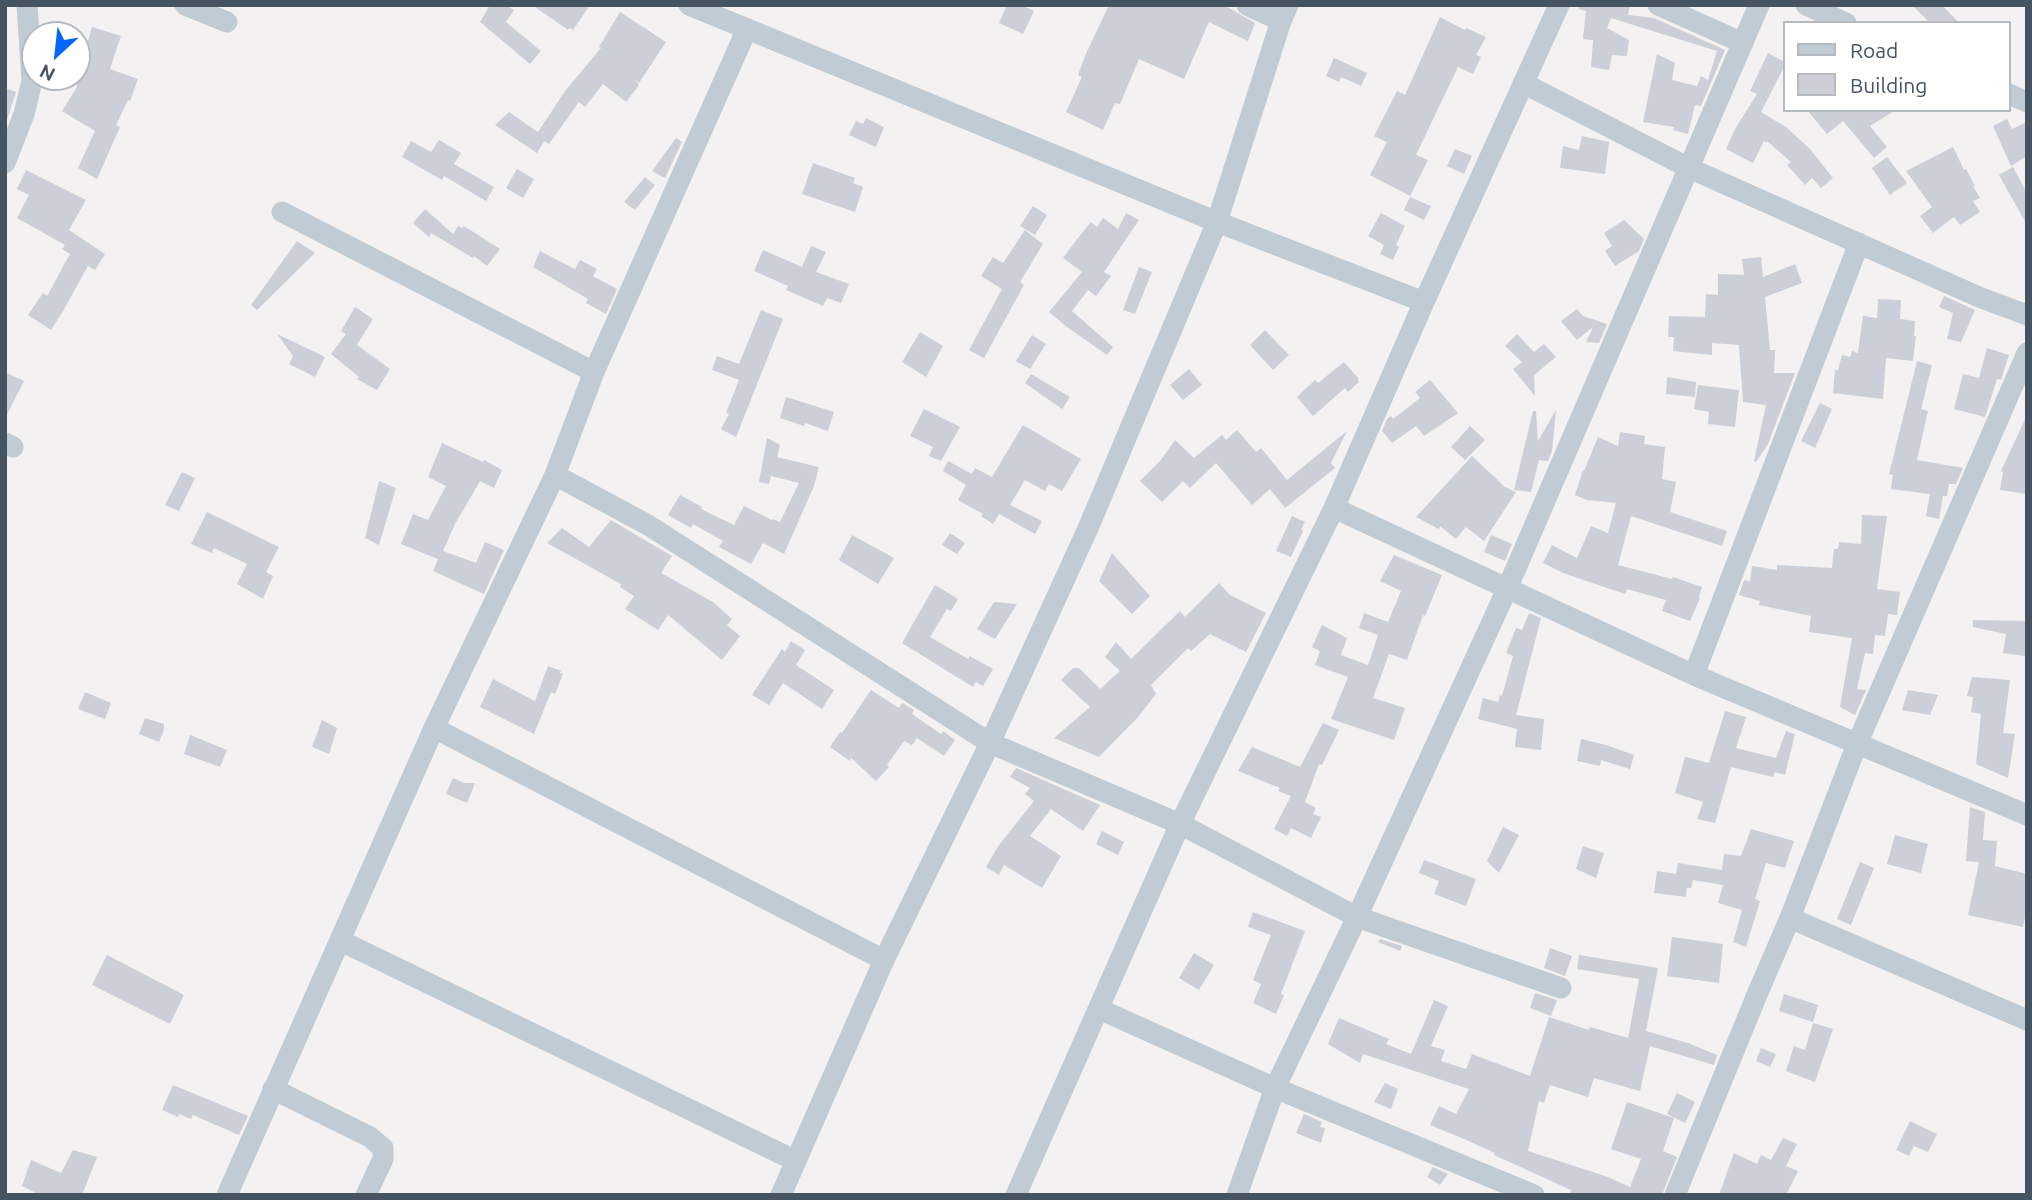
<!DOCTYPE html>
<style>
body{margin:0}
#map{position:relative;width:2032px;height:1200px;overflow:hidden;background:#f3f1f1;font-family:Ubuntu,sans-serif}
canvas{display:block}
.frame{position:absolute;inset:0;border:7px solid #465361;pointer-events:none}
.legend{position:absolute;left:1783px;top:21px;width:228px;height:91px;box-sizing:border-box;background:#fff;border:2px solid #b5bac0;margin:0;padding:9px 12px;list-style:none;font-size:21px;color:#465361}
.legend li{display:flex;align-items:center;gap:14px;height:35px}
.legend b{width:35px;border:2px solid #b5bac0}
.north{position:absolute;left:21px;top:21px;width:70px;height:70px;box-sizing:border-box;background:#fff;border:2px solid #b5bac0;border-radius:50%;rotate:207deg;font-size:19px;font-weight:700;line-height:28px;text-align:center;color:#465361}
.north::after{content:'';display:block;margin:auto;width:24px;height:32px;background:#0366fb;clip-path:polygon(50% 0,100% 100%,50% 72%,0 100%)}
</style>
<div id="map">
<canvas width="2032" height="1200"></canvas>
<div class="frame"></div>
<ul class="legend">
<li><b style="height:9px;background:#c0cbd4"></b>Road</li>
<li><b style="height:19px;background:#cccfd7"></b>Building</li>
</ul>
<div class="north">N</div>
</div>
<script>
const ctx = document.querySelector('canvas').getContext('2d');
ctx.lineJoin = 'round';
function paint(path, color) {
  ctx.fillStyle = color;
  ctx.fill(path, 'evenodd');
}
function stroke(path, color, width, dash) {
  ctx.strokeStyle = color;
  ctx.lineWidth = width;
  ctx.lineCap = dash ? 'butt' : 'round';
  ctx.setLineDash(dash || []);
  ctx.stroke(path);
}
paint(new Path2D(`
 M490 5H506L514 10 506 22 541 51 530 64 480 22Z
 M532 5H590L573 30 569 28 568 30Z
 M1007 5H1021L1034 11 1023 34 999 23Z
 M1109 5H1224L1255 23 1248 41 1209 22 1184 79 1139 59 1120 104 1115 103 1103 130 1066 112 1082 77 1078 75 1085 56Z
 M1579 5H1630L1628 15 1654 18 1725 50 1701 106 1695 105 1688 134 1673 130 1674 127 1643 122 1657 54 1675 63 1672 80 1697 86 1701 76 1708 80 1717 51 1611 18 1607 28 1629 40 1627 56 1612 55 1609 70 1591 67 1593 40 1583 39 1586 11 1579 9Z
 M1912 5H1942L1959 23H1930Z
 M620 12 666 42 639 83 634 79 639 85 626 102 603 84 585 107 579 102 549 144 544 141 537 153 495 125 509 112 538 132 565 91 601 48 599 47Z
 M1440 17 1465 30 1466 28 1486 37 1476 55 1481 57 1473 74 1458 67 1416 155 1428 160 1410 196 1370 175 1387 142 1374 136 1397 91 1405 95Z
 M92 27 121 36 110 69 138 79 130 101 128 100 116 125 120 127 97 179 78 168 95 131 62 111 77 87V60L82 61Z
 M1768 53 1785 62V65L1761 112 1786 127 1810 149 1833 178 1821 188 1812 178 1805 185 1787 165 1791 162 1767 141 1766 143 1764 141 1753 163 1726 149 1735 129 1757 94 1750 91Z
 M1334 58 1367 73 1361 86 1341 77 1339 82 1326 76Z
 M5 88 16 92 5 126Z
 M1807 110H1896L1870 126 1887 147 1874 158 1843 121 1827 134Z
 M866 118 884 127 876 147 849 135 856 121 863 124Z
 M2007 119 2012 129 2027 122V156L2011 166 1993 126Z
 M1582 136 1609 142 1605 174 1560 168 1563 146 1579 150Z
 M676 138 682 142 665 178 652 171Z
 M439 140 461 153 454 164 494 187 486 201 444 176 442 180 402 157 411 141 431 152Z
 M1953 147 1964 170 1966 169 1975 186H1973L1980 198 1973 201 1980 212 1960 225 1954 217 1933 233 1920 216 1932 207 1906 171Z
 M1455 149 1472 156 1464 174 1447 166Z
 M1887 157 1907 183 1890 195 1872 168Z
 M813 163 855 178 853 183 863 187 855 212 802 194Z
 M2013 167 2027 193V225L1999 175Z
 M517 169 534 179 523 198 506 188Z
 M26 170 86 200 69 230 105 254 95 270 88 266 63 311 51 330 28 315 43 293 47 296 70 254 62 249 65 245 17 218 29 195 17 189Z
 M645 177 655 185 635 210 624 202Z
 M1410 197 1431 206 1424 220 1404 210Z
 M1033 206 1047 215 1035 235 1020 226Z
 M425 209 453 234 458 226 462 228 464 226 500 249 487 266 474 256 473 258 431 233 429 237 413 223Z
 M1126 213 1139 220 1104 272 1111 276 1096 296 1088 290 1072 311 1113 347 1107 355 1067 327 1049 312 1082 272 1063 258 1078 238 1091 222 1097 227 1103 218 1118 229Z
 M1381 213 1405 226 1396 245 1399 247 1393 260 1380 254 1384 245 1368 236Z
 M1624 220 1644 239 1639 251 1615 266 1605 251 1612 246 1604 233Z
 M1025 230 1043 244 1020 282 1024 285 984 358 969 350 1002 289 981 276 993 257 1003 263Z
 M297 241 315 253 257 310 251 305Z
 M811 246 826 252 816 272 849 284 841 303 827 298 823 306 786 290 788 286 754 271 763 250 802 267Z
 M540 251 575 269 580 260 597 269 593 276 617 289 606 314 586 303 588 299 533 267Z
 M1761 257 1763 277 1795 264 1802 283 1765 297 1770 350H1775L1774 373H1795L1768 444 1756 462 1754 461 1766 405 1743 402 1739 345 1712 343V355L1673 351 1674 337H1668L1669 316 1705 317 1706 294 1718 295V274L1744 275 1742 259Z
 M1139 267 1152 272 1135 314 1123 310Z
 M1944 296 1975 310 1961 342 1947 339 1953 313 1939 307Z
 M1878 299 1901 300 1900 319 1915 321 1914 336H1916L1913 361 1886 358 1883 399 1833 393 1835 370H1838L1842 355 1850 357 1852 351 1858 353 1863 316 1877 318Z
 M355 307 373 319 357 345 390 369 377 390 357 379 359 377 331 354 346 334 341 331Z
 M1577 309 1583 316 1607 324 1599 343 1586 342 1593 327 1577 340 1561 321Z
 M761 310 783 319 736 437 721 429 729 414 726 413 739 380 712 370 717 356 739 364Z
 M1265 330 1289 355 1273 370 1250 345Z
 M920 332 943 346 926 377 902 362Z
 M277 334 325 357 315 377 289 364 293 356Z
 M1517 334 1534 352 1544 344 1556 357 1534 375 1535 396 1513 369 1522 362 1505 346Z
 M1032 335 1046 344 1030 369 1016 361Z
 M1987 348 2009 355 2001 380 1997 379 1985 417 1954 409 1963 374 1979 378Z
 M1917 361 1932 365 1921 409 1928 411 1917 460 1963 468 1956 484H1949L1947 496H1943L1939 519 1926 516 1930 494 1891 489 1893 475 1889 474Z
 M1344 362 1359 379 1357 380 1359 382 1348 392 1345 388 1313 416 1297 397 1315 380 1318 383Z
 M1189 369 1202 385 1183 400 1170 385Z
 M5 372 24 381 5 418Z
 M1031 374 1070 397 1062 409 1025 383Z
 M1667 377 1696 382 1695 397 1666 394Z
 M1430 380 1458 413 1424 436 1416 426 1392 443 1382 431 1387 419 1391 416 1393 419 1420 398 1415 392Z
 M1698 385 1739 390 1735 427 1708 424 1709 412 1694 409Z
 M786 397 834 412 828 431 805 423 804 426 780 418Z
 M1820 403 1832 409 1815 448 1801 441Z
 M924 409 960 427 941 461 929 456 933 447 910 436Z
 M1556 410 1552 451 1548 461 1539 460 1531 492 1514 490 1533 411H1536L1538 441Z
 M2027 415V494L2000 490 2003 472 2001 471Z
 M1023 425 1081 459 1062 491 1049 484 1045 491 1025 480 1010 505 1042 521 1035 534 999 514 993 524 981 516 983 514 958 500 966 485 943 471 948 461 972 474 975 468 992 477Z
 M1470 426 1485 440 1465 460 1451 447Z
 M1237 430 1256 452 1261 448 1287 480 1347 431 1331 463 1335 468 1285 508 1270 489 1252 505 1216 463 1190 488 1183 481 1162 502 1140 481 1161 460 1175 440 1194 458 1222 435 1226 440Z
 M1620 432 1645 436 1644 444 1665 447 1662 479 1676 482 1670 512 1727 531 1722 546 1631 516 1618 565 1672 579 1673 577 1702 587 1699 597 1700 598 1690 621 1662 611 1666 600 1627 589 1625 594 1563 573 1543 563 1552 545 1577 558 1591 526 1608 533 1616 503 1587 500 1575 495 1583 470 1584 471 1598 437 1618 446Z
 M767 438 780 445 777 457 819 467 814 486 784 554 763 543 751 564 719 547 723 541 693 524 691 528 668 515 680 495 702 507 701 509 734 525 744 506 772 520 773 519 780 522 799 483 771 476 769 484 759 482Z
 M442 443 483 462 484 460 502 470 494 488 480 481 455 524 443 551 476 563 485 542 504 550 484 594 433 571 438 559 401 544 413 514 428 520 446 486 428 477Z
 M1472 456 1505 487 1516 492 1484 541 1466 527 1456 539 1440 526 1439 529 1416 517Z
 M182 472 195 478 179 511 165 505Z
 M379 481 396 488 379 545 365 538Z
 M207 512 279 547 266 572 273 576 263 599 237 584 247 564 214 548 212 553 191 544Z
 M1862 515 1887 516 1877 589 1900 592 1897 615 1888 614 1885 636 1875 635 1873 654 1865 653 1857 689 1866 690 1855 715 1840 707 1852 638 1809 632 1811 616 1759 605 1760 601 1739 595 1744 580 1750 581 1752 566 1777 570V565L1832 568 1834 549H1838L1839 542 1861 544Z
 M1292 516 1305 522 1301 530 1303 531 1291 557 1276 551Z
 M611 520 672 556 661 573 713 602 732 619 727 625 740 636 722 660 668 615 658 630 625 609 634 596 620 587 621 584 547 543 562 528 589 547Z
 M950 533 965 543 957 554 942 545Z
 M852 535 894 558 878 584 839 560Z
 M1491 535 1512 544 1505 561 1484 552Z
 M1112 553 1150 596 1132 614 1099 581Z
 M1394 555 1442 575 1425 616 1423 615 1407 660 1389 654 1373 698 1405 708 1394 740 1331 719 1348 677 1315 665 1320 651 1312 647 1322 625 1347 638 1341 655 1368 665 1378 635 1359 628 1364 613 1388 622 1401 591 1380 581Z
 M1219 583 1230 595 1266 613 1246 652 1210 634 1191 651 1188 648 1151 685 1156 694 1138 717 1099 757 1054 738 1090 707 1061 680 1073 668H1079L1100 689 1120 671 1105 657 1116 642 1131 659 1180 611 1185 617Z
 M935 585 958 599 951 611 947 609 930 637 968 659 970 656 993 669 983 686 976 682 973 687 902 643Z
 M994 602 1017 604 995 639 977 629Z
 M1529 613 1541 618 1516 715 1544 719 1541 750 1515 747 1517 729 1478 719 1483 698 1498 702 1500 695 1502 696 1513 656 1506 653 1516 628 1522 630Z
 M1973 620 2027 621 2025 656 2003 653 2006 634 1973 627Z
 M791 641 805 650 796 665 834 690 822 709 783 683 769 705 752 695 782 649 785 652Z
 M548 666 561 671 560 673 563 674 555 694 551 692 534 734 480 707 493 679 535 701Z
 M1972 677 2010 680 2003 733 2015 734 2008 778 1976 764 1981 714 1971 712 1973 697 1967 696Z
 M871 690 899 708 902 703 904 704 914 710 912 714 941 734 943 731 955 740 944 756 917 738 912 745 904 741 887 765 889 767 876 781 851 758 850 761 830 747 840 732 842 733Z
 M1908 690 1938 695 1930 715 1902 710Z
 M85 692 111 703 105 719 78 709Z
 M1725 711 1746 717 1736 748 1776 758 1786 731 1795 734 1785 775 1775 772 1773 777 1731 767 1715 823 1697 819 1703 802 1675 793 1685 757 1709 763Z
 M145 718 164 724V730L159 742 139 734Z
 M322 720 337 728 329 754 312 747Z
 M1323 723 1339 730 1322 765 1319 764 1305 802 1316 808 1313 814 1321 817 1311 838 1291 828 1287 836 1274 829 1291 796 1278 791 1280 788 1238 771 1252 747 1300 767Z
 M190 735 227 750 220 767 184 754Z
 M1581 739 1606 745 1634 755 1630 769 1601 760 1600 766 1577 761Z
 M1016 768 1100 805 1083 831 1051 809 1030 836 1061 856 1042 888 1004 865 999 875 986 867 999 845 1034 801 1025 794 1030 788 1010 777Z
 M453 778 464 783H475L467 803 446 794Z
 M1970 807 1985 812 1983 840 1997 841 1995 866 2027 874V908L2023 927 1968 915 1979 862 1966 861Z
 M1503 827 1519 835 1499 873 1487 861Z
 M1751 829 1794 841 1785 868 1766 863 1755 899 1760 901 1746 947 1733 942 1742 910 1718 903 1723 885 1693 880 1691 888H1687L1686 897 1654 893 1657 871 1676 874 1678 863 1722 870 1724 854 1741 856Z
 M1102 831 1124 842 1118 855 1096 844Z
 M1895 835 1928 844 1921 873 1887 864Z
 M1583 846 1604 853 1596 878 1576 869Z
 M1424 860 1476 879 1466 906 1434 894 1439 881 1419 873Z
 M1860 862 1874 868 1851 925 1837 919Z
 M1253 912 1305 931 1281 994 1284 995 1276 1014 1253 1003 1261 984 1253 980 1271 935 1248 927Z
 M1672 937 1723 944 1719 983 1667 976Z
 M1380 939 1402 946 1400 951 1378 942Z
 M1550 948 1572 956 1565 976 1544 968Z
 M1194 953 1214 965 1199 990 1179 978Z
 M107 955 184 995 170 1024 92 985Z
 M1579 955 1658 968 1646 1031 1688 1043 1717 1055 1714 1065 1650 1046 1640 1091 1594 1078 1588 1097 1550 1085 1544 1103 1539 1101 1528 1151 1608 1177 1630 1187 1641 1159 1611 1149 1627 1102 1674 1118 1663 1151 1677 1157 1662 1195H1570L1571 1190 1494 1155 1495 1153 1464 1139 1430 1125 1439 1106 1456 1114 1469 1089 1363 1054 1360 1063 1328 1044 1339 1018 1389 1039 1386 1044 1411 1054 1434 1000 1448 1006 1431 1046 1445 1050 1441 1061 1466 1069 1472 1054 1530 1076 1549 1017 1589 1030 1590 1027 1628 1038 1639 979 1577 969Z
 M1535 993 1557 1000 1551 1016 1530 1008Z
 M1784 994 1818 1005 1813 1022 1779 1011Z
 M1813 1023 1833 1029 1815 1082 1786 1071 1794 1046 1805 1050Z
 M1761 1048 1776 1054 1770 1067 1756 1061Z
 M1385 1083 1398 1089 1391 1109 1374 1102Z
 M173 1085 248 1116 239 1135 193 1115 191 1119 179 1114 178 1117 162 1110Z
 M1677 1093 1695 1102 1685 1123 1667 1114Z
 M1304 1114 1322 1122 1320 1127 1325 1128 1321 1143 1296 1133Z
 M1910 1121 1937 1134 1928 1152 1914 1146 1909 1156 1896 1150Z
 M1783 1138 1797 1144 1786 1166 1798 1171 1786 1195H1719L1734 1153 1757 1164 1761 1155 1771 1160Z
 M73 1150 97 1157 82 1195H40L22 1186 31 1160 61 1173Z
 M1433 1167 1448 1174 1440 1185 1427 1177Z`), '#cccfd7');
stroke(new Path2D(`
 M185 5 227 22
 M689 5 1217 222 1424 302
 M1247 5 1281 21
 M1658 5 1743 43
 M1806 5 1846 23
 M1523 83 1689 168 1979 297 2027 315
 M2009 94 2027 102
 M5 163 24 114 32 81 27 5
 M282 212 594 372
 M5 443 13 447
 M555 475 648 525 990 743 1180 824 1357 917 1561 988
 M1334 508 1694 675 2027 815
 M1694 675 1859 243
 M434 728 884 960
 M1790 918 2027 1020
 M341 941 796 1161
 M1099 1009 1275 1088 1534 1195
 M273 1089 370 1137 383 1148V1159L366 1195
 M227 1195 434 728 555 475 594 372 747 29
 M781 1195 884 960 990 743 1089 526 1217 222 1281 21 1288 5
 M1016 1195 1180 824 1334 508 1424 302 1559 5
 M1237 1195 1275 1088 1357 917 1507 589 1759 5
 M1675 1195 1756 997 1790 918 1857 744 2027 353`), '#c0cbd4', 21);
</script>
